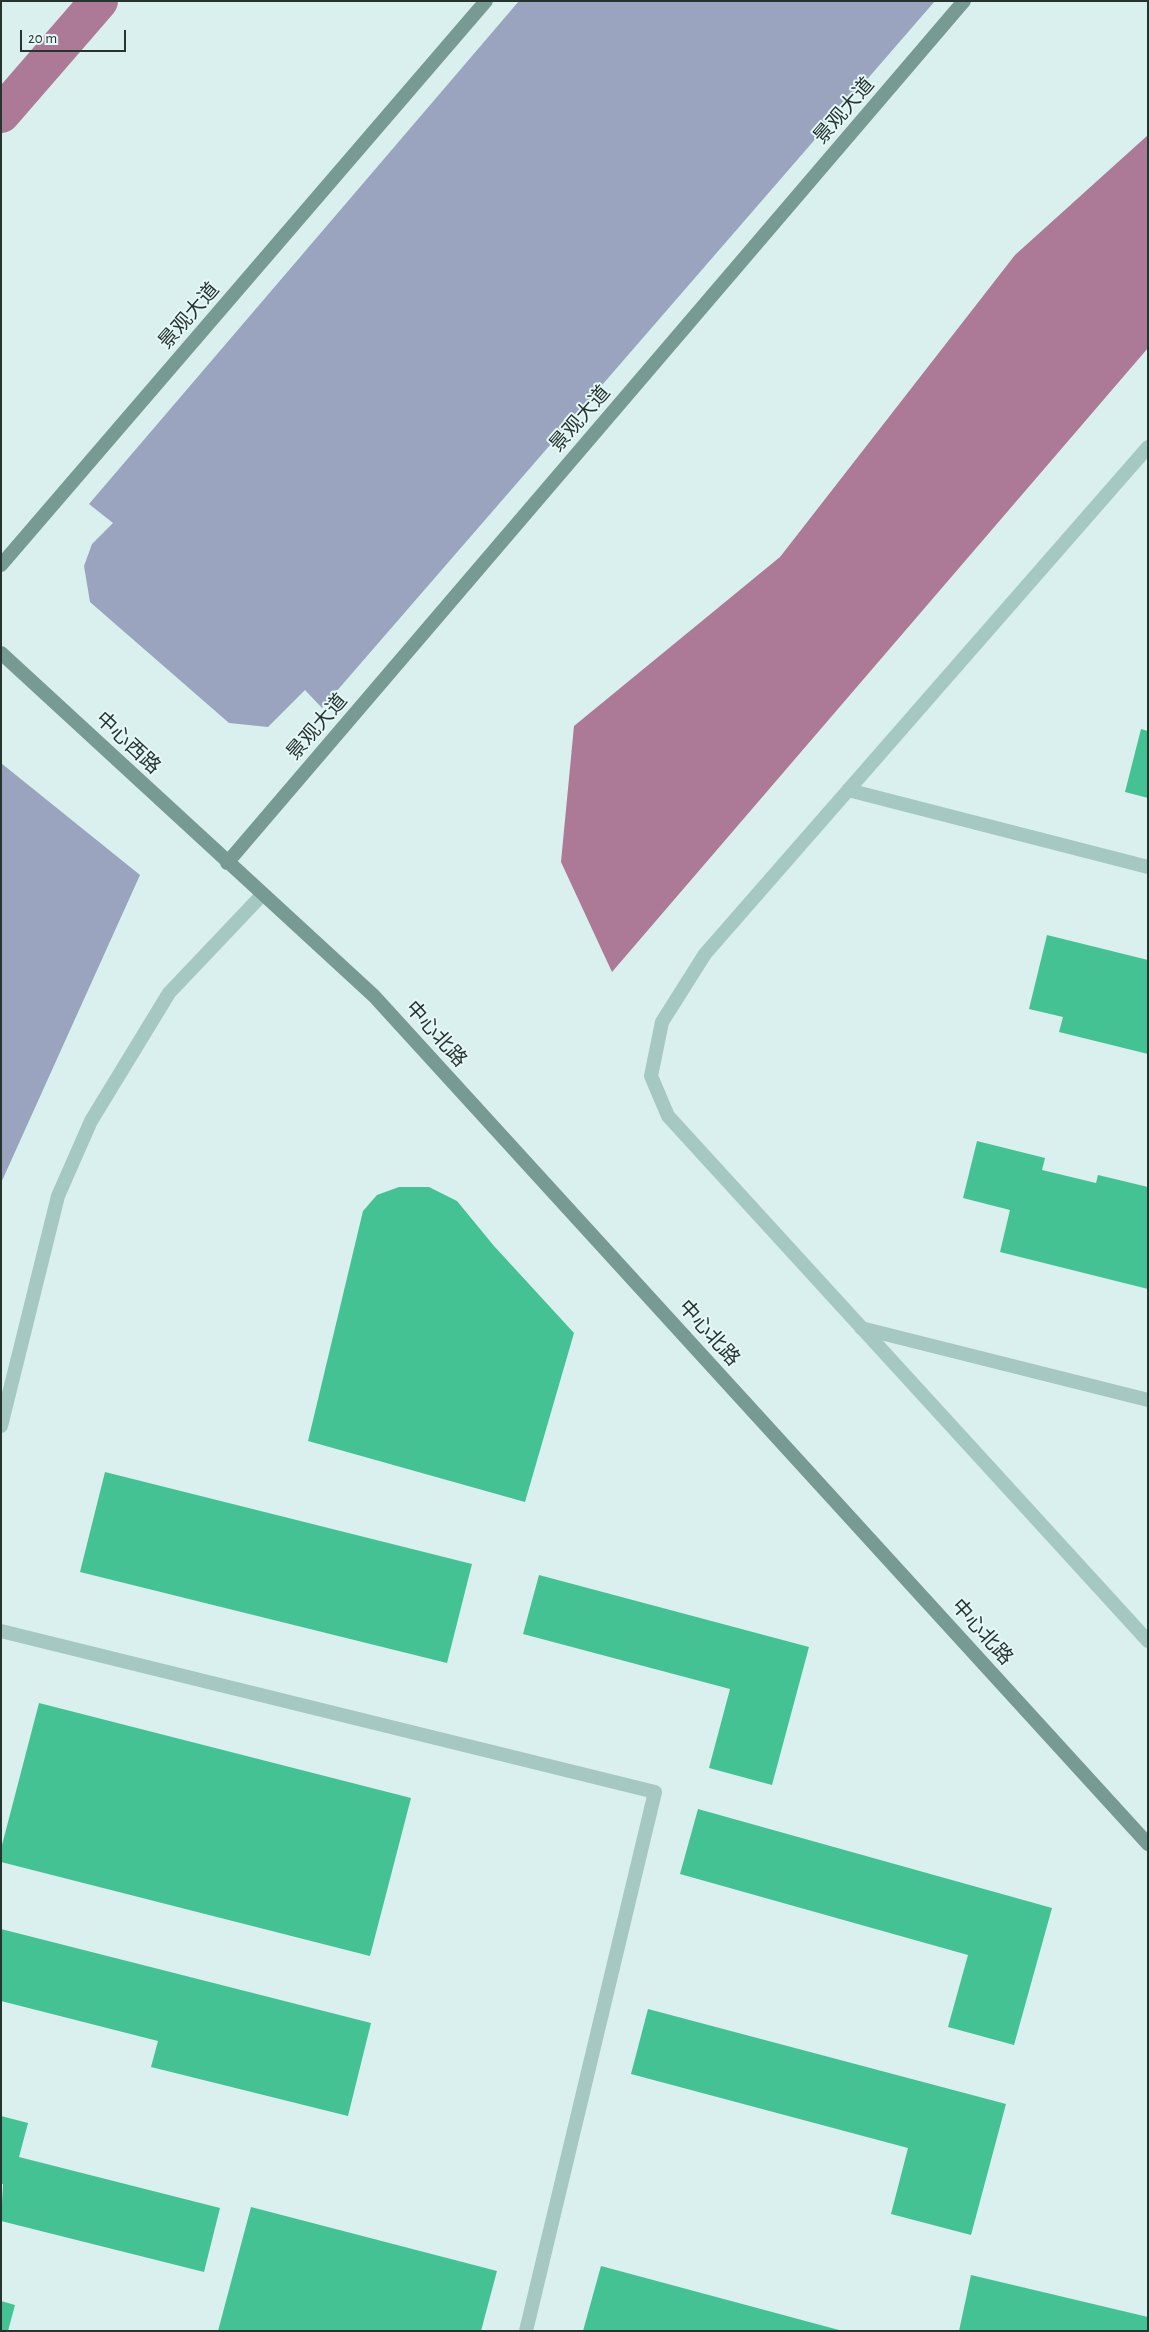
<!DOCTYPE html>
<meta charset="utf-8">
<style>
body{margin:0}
#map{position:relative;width:1149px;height:2332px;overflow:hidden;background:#d9f0ee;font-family:"Alegreya Sans",sans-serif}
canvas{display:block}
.frame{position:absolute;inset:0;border:2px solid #263430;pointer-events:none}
.scale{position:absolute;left:20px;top:30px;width:106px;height:22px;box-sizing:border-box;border:2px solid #263430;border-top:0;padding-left:6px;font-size:15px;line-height:18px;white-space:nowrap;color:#263430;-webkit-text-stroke:4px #e5f8f7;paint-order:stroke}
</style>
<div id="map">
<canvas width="1149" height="2332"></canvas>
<div class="frame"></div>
<div class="scale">20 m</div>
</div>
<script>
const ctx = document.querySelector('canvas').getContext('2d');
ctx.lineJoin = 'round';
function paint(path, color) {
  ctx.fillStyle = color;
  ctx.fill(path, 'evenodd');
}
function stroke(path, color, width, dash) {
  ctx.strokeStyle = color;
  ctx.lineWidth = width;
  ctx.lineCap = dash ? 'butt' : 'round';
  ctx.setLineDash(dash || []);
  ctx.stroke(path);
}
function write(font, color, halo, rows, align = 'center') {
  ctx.font = font + ' "Alegreya Sans","Noto Sans SC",sans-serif';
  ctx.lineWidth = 4;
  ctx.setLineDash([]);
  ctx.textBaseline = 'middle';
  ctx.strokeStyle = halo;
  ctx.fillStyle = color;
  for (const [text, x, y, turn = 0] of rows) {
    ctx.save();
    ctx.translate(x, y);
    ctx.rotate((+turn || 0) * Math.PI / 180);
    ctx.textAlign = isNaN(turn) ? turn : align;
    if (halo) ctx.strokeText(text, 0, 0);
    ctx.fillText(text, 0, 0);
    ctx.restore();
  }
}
paint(new Path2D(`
 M519 1H935L322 708 305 690 268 727 229 723 90 602 84 566 92 544 113 523 89 504Z
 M1 763 140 875 1 1183Z`), '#9aa4bf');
paint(new Path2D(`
 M1148 135V348L612 972 561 862 574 726 780 557 1015 255Z`), '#ac7997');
stroke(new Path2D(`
 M1 114 99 1`), '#ac7997', 38);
paint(new Path2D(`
 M1141 729 1148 731V798L1125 792Z
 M1047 935 1148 960V1054L1059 1032 1063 1017 1029 1009Z
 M977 1141 1045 1158 1042 1170 1096 1183 1098 1175 1148 1187V1289L1000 1252 1010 1210 963 1198Z
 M399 1187H429L457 1201 494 1246 574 1333 525 1502 308 1441 363 1211 377 1195Z
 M105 1472 472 1564 447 1663 80 1572Z
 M539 1575 809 1647 772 1785 709 1768 730 1689 523 1634Z
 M39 1703 411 1798 370 1956 1 1862V1849Z
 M698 1809 1052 1908 1014 2045 948 2027 968 1955 680 1874Z
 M1 1929 371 2023 348 2116 151 2067 158 2041 1 2001Z
 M648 2009 1006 2104 971 2235 891 2214 908 2148 631 2074Z
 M1 2116 28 2123 19 2157 220 2208 204 2272 1 2221 3 2184H1Z
 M251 2207 497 2271 481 2331H218Z
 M601 2266 839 2330V2331H583Z
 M971 2275 1148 2317V2331H959Z
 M1 2301 15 2305 8 2331H1Z`), '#45c293');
stroke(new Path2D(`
 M1 1631 655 1792 526 2331`), '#a6c8c2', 14);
stroke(new Path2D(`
 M1148 447 705 954 662 1022 651 1076 668 1116 1148 1641
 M848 790 1148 867
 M861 1328 1148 1400`), '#a6c8c2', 14);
stroke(new Path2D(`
 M1 1426 58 1196 91 1121 169 993 262 895`), '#a6c8c2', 14);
stroke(new Path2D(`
 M1 565 486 1
 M1 653 374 996 1148 1844
 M227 863 964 1`), '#779b92', 14);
write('20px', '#263430', '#e5f8f7', [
 ["景观大道",844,111,-49],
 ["景观大道",189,316,-49],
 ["景观大道",580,419,-49],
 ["景观大道",317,727,-49],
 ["中心西路",128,743,43],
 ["中心北路",436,1034,48],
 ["中心北路",709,1333,48],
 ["中心北路",982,1632,48]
]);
</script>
